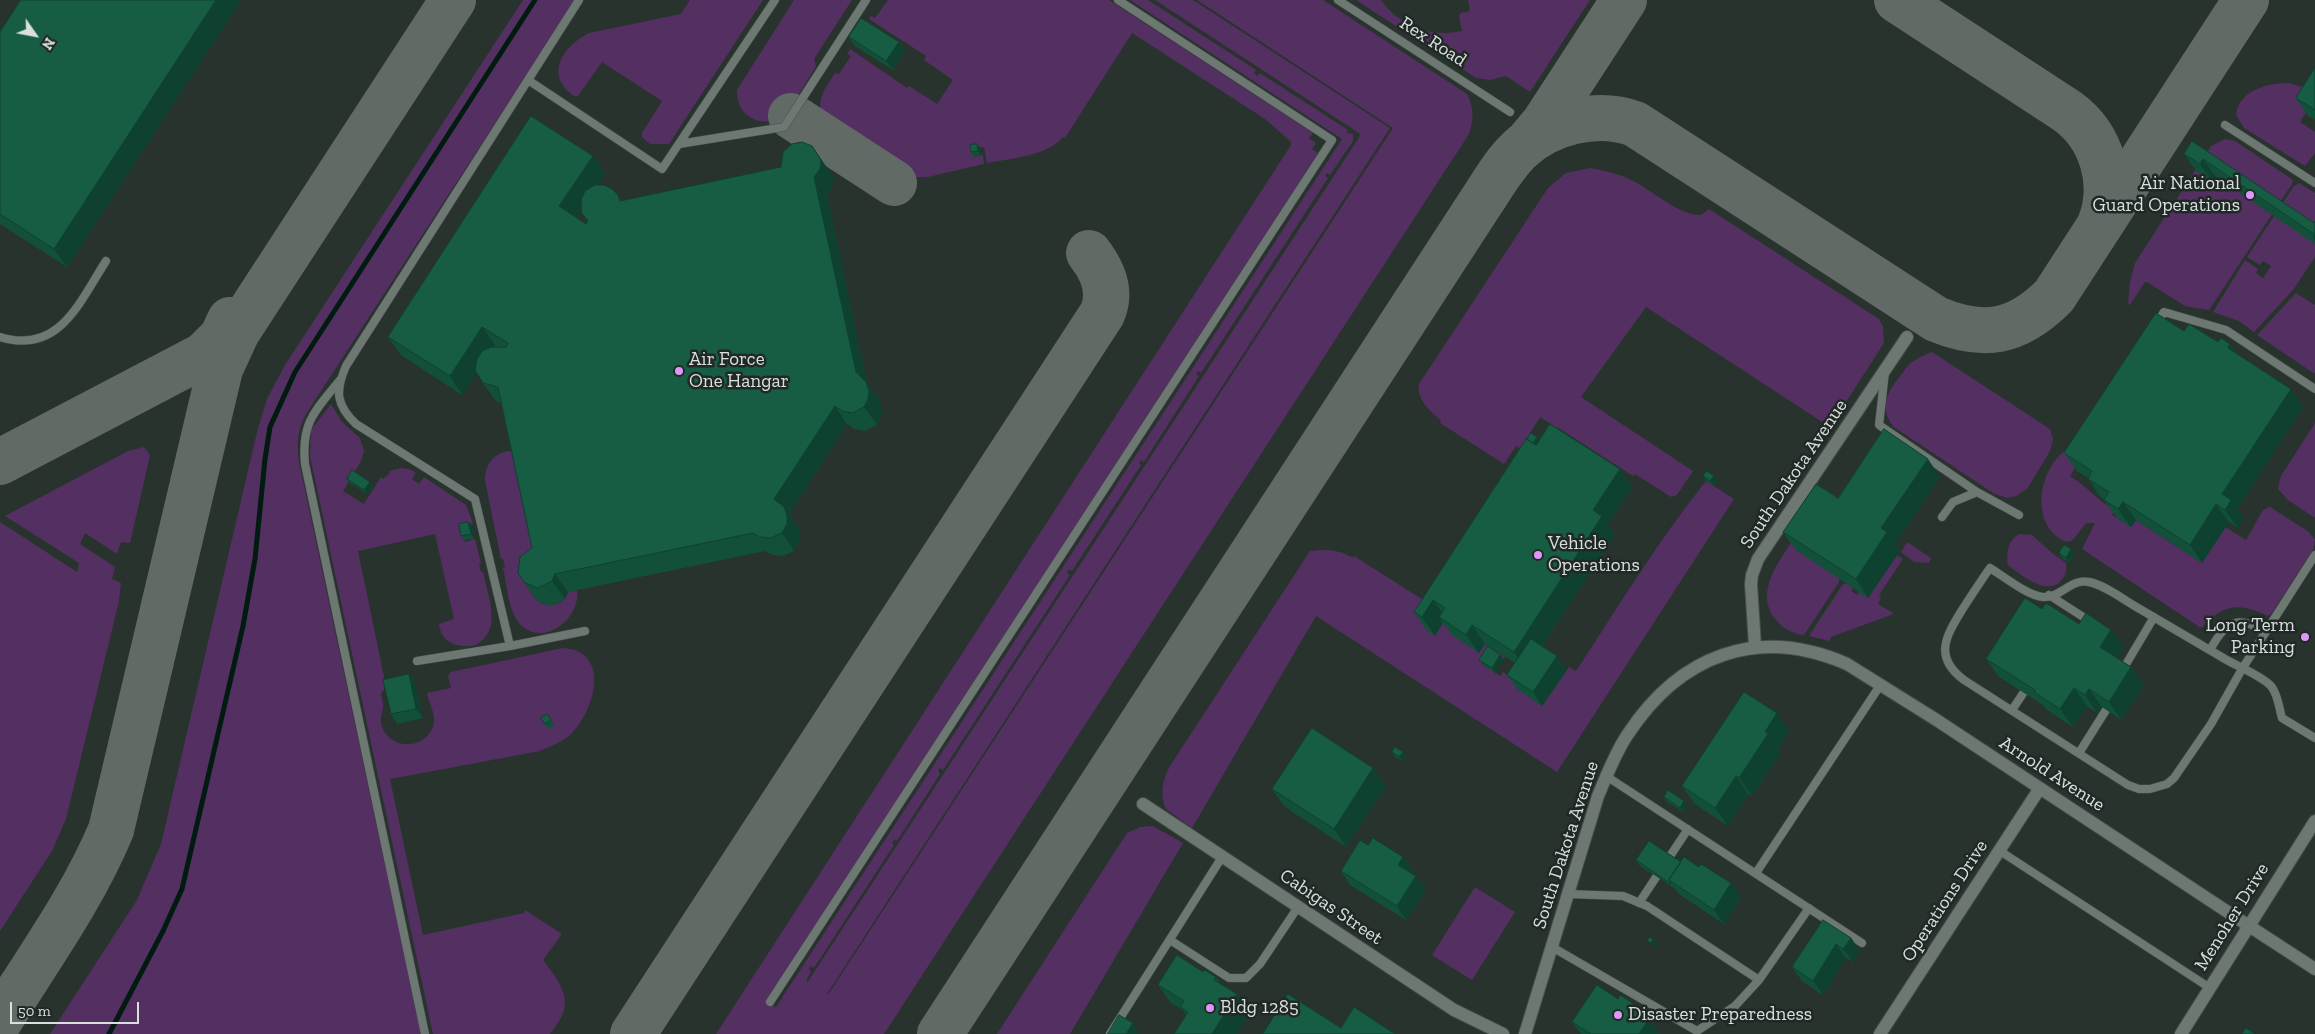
<!DOCTYPE html>
<style>
body{margin:0}
#map{position:relative;width:2315px;height:1034px;overflow:hidden;background:#29332e;font-family:"Zilla Slab",serif}
canvas{display:block}
.north{position:absolute;left:10px;top:10px;width:50px;height:50px;-webkit-text-stroke:4px #202925;paint-order:stroke;rotate:123deg;font-size:14px;font-weight:700;line-height:20px;text-align:center;color:#dae0dd}
.north::after{content:'';display:block;margin:auto;width:18px;height:22px;background:#dae0dd;clip-path:polygon(50% 0,100% 100%,50% 72%,0 100%)}
.scale{position:absolute;left:10px;top:1002px;width:129px;height:22px;box-sizing:border-box;border:2px solid #dae0dd;border-top:0;padding-left:6px;font-size:15px;line-height:18px;white-space:nowrap;color:#dae0dd;-webkit-text-stroke:4px #202925;paint-order:stroke}
</style>
<div id="map">
<canvas width="2315" height="1034"></canvas>
<div class="north">N</div>
<div class="scale">50 m</div>
</div>
<script>
const ctx = document.querySelector('canvas').getContext('2d');
ctx.lineJoin = 'round';
function paint(path, color) {
  ctx.fillStyle = color;
  ctx.fill(path, 'evenodd');
}
function stroke(path, color, width, dash) {
  ctx.strokeStyle = color;
  ctx.lineWidth = width;
  ctx.lineCap = dash ? 'butt' : 'round';
  ctx.setLineDash(dash || []);
  ctx.stroke(path);
}
function write(font, color, halo, rows, align = 'center') {
  ctx.font = font + ' "Zilla Slab",serif';
  ctx.lineWidth = 5;
  ctx.setLineDash([]);
  ctx.textBaseline = 'middle';
  ctx.strokeStyle = halo;
  ctx.fillStyle = color;
  for (const [text, x, y, turn = 0] of rows) {
    ctx.save();
    ctx.translate(x, y);
    ctx.rotate((+turn || 0) * Math.PI / 180);
    ctx.textAlign = isNaN(turn) ? turn : align;
    if (halo) ctx.strokeText(text, 0, 0);
    ctx.fillText(text, 0, 0);
    ctx.restore();
  }
}
paint(new Path2D(`
 M523 0H575L306 414C296 432 297 447 300 467L421 1034H50L137 900 161 844 257 432 267 399 285 365Z
 M690 0H763L669 144H650L642 137V133L662 101 602 62 578 96H574C544 75 562 47 589 33L681 14Z
 M794 0H852L814 59 816 66C803 86 781 137 750 117 740 111 737 101 737 90Z
 M888 0H1109L1313 133 1309 138 1316 143 1312 149 1318 153 767 1001 776 1007 1342 139 1130 0H1148L1256 70 1254 73 1257 76 1260 73 1348 130 1347 133 1353 134V141L1330 175 1327 173 1325 176 1328 178 1201 373 1198 371 1196 374 1199 376 1144 462 1141 460 1139 463 1141 465 1072 571 1069 569 1067 573 1070 575 943 770 940 768 938 771 940 774 897 841 894 840 892 843 894 845 814 968 811 966 809 969 811 972 807 978V983L1360 136 1359 133 1155 0H1193L1390 128 827 994 828 995 1393 128 1197 0H1323L1467 94C1474 108 1474 119 1469 134L884 1034H716L1291 145V142L1265 119 1132 33 1065 138 1063 137C1045 157 1012 158 987 163L984 147 973 148 974 157 983 155 984 164 928 177H909L831 128V125L826 121 825 122C814 102 824 90 835 73L839 74 851 56 847 54 850 49 907 88 909 86 937 104 953 80 924 60 926 56 869 19 871 16 875 18Z
 M1356 0H1381C1399 26 1431 38 1462 31L1459 16 1461 13 1470 11 1468 0H1590L1530 92 1506 76 1490 80 1476 78Z
 M2288 83 2309 89 2311 104 2300 122 2315 132V153L2305 166 2244 128 2236 115C2238 91 2267 83 2288 83Z
 M2225 139 2235 141 2293 180 2292 184 2209 310 2185 306 2147 282 2144 283 2130 305 2128 304 2130 282 2135 263 2211 146Z
 M1590 168C1605 171 1617 173 1631 180 1651 189 1679 216 1701 215L1709 209 1879 319 1883 326 1884 343 1830 427 1646 307 1581 397 1693 471 1677 495 1671 497 1635 474 1633 476 1557 427 1536 458 1537 453 1554 426 1540 417 1527 438 1531 440 1525 451 1516 446 1504 464 1440 423 1441 420C1430 412 1416 398 1419 384L1548 188 1566 173Z
 M2299 183 2315 193V257L2293 290 2254 332 2239 321 2213 312 2245 260 2258 269 2256 273 2263 278 2271 266 2263 261 2260 265 2247 257 2294 186Z
 M2296 293 2315 305V374L2257 335Z
 M1932 352 2050 429 2053 440 2050 451 2027 489 2016 496 2007 498 1993 493 1894 427C1878 409 1888 390 1901 375 1904 371 1907 366 1911 363 1917 358 1925 355 1932 352Z
 M331 404 342 422 360 438 364 451 361 461 343 491 364 504 381 477 383 479 390 473 389 472C399 467 407 467 416 473L412 479 419 484 424 477 466 505 473 523 461 526 465 542 475 539 481 563 479 564 481 572H483C488 597 503 630 476 645 459 649 441 643 439 624L454 619 435 534 358 551 384 677V690L381 693C381 697 383 701 383 705 383 713 379 718 382 727 391 750 424 750 433 727 437 714 429 705 427 693L451 688 448 676 451 672 563 648C611 651 595 708 573 732 565 741 551 746 540 751L390 779 423 935 524 913 525 910 562 934 543 960C553 973 569 992 564 1010 562 1018 555 1027 550 1034H433L310 456 311 430Z
 M2315 423V518L2288 500 2278 489 2281 476Z
 M144 447 150 455 130 543 121 542 117 554 85 533 80 544 115 567 112 579 121 583 119 601 66 819 52 851 0 931V522L77 572 79 563 5 516 128 451Z
 M2069 448 2085 451 2070 476C2087 487 2098 500 2115 511L2112 515 2131 527 2136 520 2202 563 2225 527 2246 540 2263 510 2270 507 2309 532 2315 540 2313 550 2271 614 2268 616C2238 602 2224 604 2201 628L2082 549 2095 523H2086L2073 540 2067 542C2028 527 2038 466 2069 448Z
 M511 451 514 452 545 566 530 591C538 608 560 611 568 592L577 590C581 619 543 648 520 624 508 611 507 584 503 568L505 567 503 559H501L485 481C485 464 494 452 511 451Z
 M1706 481 1734 499 1557 772 1316 616 1192 828 1166 809C1159 794 1163 779 1170 766L1310 551C1326 549 1338 549 1353 558L1354 556 1439 610 1478 653 1485 644 1505 657 1504 659 1491 651 1482 664 1500 676 1503 672 1520 684 1542 706 1569 667 1576 671C1618 607 1658 541 1706 481Z
 M1798 532 1796 550 1839 578V582L1804 635C1793 634 1784 629 1777 621 1751 592 1783 557 1798 532Z
 M2020 534 2032 535 2052 553 2066 563C2067 568 2066 574 2063 578 2050 599 2021 575 2008 565 2006 553 2008 539 2020 534Z
 M1907 542 1931 558 1929 563 1914 562 1901 552Z
 M1897 555 1903 559 1879 595 1881 598 1878 604 1893 613 1891 615 1831 637 1830 641 1809 636 1843 584H1847L1853 588 1851 591 1857 595 1859 592 1868 597Z
 M1153 826 1183 843 1070 1034H997L1127 833 1140 827Z
 M1475 887 1515 912 1472 980 1432 955Z`), '#542f62');
stroke(new Path2D(`
 M109 1034 163 931 182 889 243 626 255 559 265 459 270 427 295 372 535 0`), '#011b11', 5);
stroke(new Path2D(`
 M1897 0 2067 111C2102 136 2116 184 2100 224
 M791 116 894 183
 M1529 141 1544 123 1624 0
 M0 462 204 355 222 337 230 320
 M0 1020C39 958 83 897 111 830L220 369 237 332 453 0
 M633 1034 1102 314C1112 292 1103 271 1089 253
 M940 1034 1481 202C1493 184 1504 164 1520 149 1549 122 1597 110 1635 124L1936 319C1984 339 2017 333 2054 296L2246 0`), '#626a66', 46);
const service = new Path2D(`
 M1338 0 1510 112
 M528 80 579 0
 M2225 125 2315 183
 M679 144 784 127 866 0
 M2157 323 2164 312 2226 330 2315 389
 M0 337C59 355 79 303 106 261
 M1885 372 1879 425 1977 492
 M340 380C315 411 301 422 305 464L425 1034
 M1942 517 1953 502 1977 492 2019 515
 M2315 555 2242 669 2211 724 2174 778 2167 784 2150 789H2139L2128 785 1964 680C1933 657 1946 636 1962 610 1971 596 1980 582 1990 568 2003 576 2028 596 2043 597 2061 598 2071 578 2089 582 2104 585 2120 597 2133 605 2164 623 2194 641 2225 659 2237 666 2262 676 2271 686 2278 694 2279 708 2282 718L2315 738
 M2049 595 2091 622
 M510 646 585 631
 M2210 650C2224 624 2238 612 2265 633
 M417 661 510 646 475 499 356 424C336 405 335 391 346 366L528 80 662 169 775 0
 M2122 671 2154 617
 M2012 710 2024 692
 M2079 753 2106 710
 M1606 776 1862 943
 M2000 851 2210 988
 M1756 873 1881 684
 M1568 894 1623 896 1647 906 1759 980
 M1639 903 1688 829
 M1170 940 1229 978H1246L1260 964 1298 907
 M1552 947 1697 1031 1735 1006 1759 980 1809 908
 M770 1002 1332 140 1118 0
 M1110 1034 1222 857`);
const minor = new Path2D(`
 M1755 646 1751 584 1752 575 1758 559 1907 337
 M1143 804 1454 1010 1503 1034
 M1525 1034 1598 796C1607 775 1615 753 1628 734 1680 655 1758 625 1847 664L1935 719 2249 926 2181 1034
 M1880 1034 2040 788`);
const tertiary = new Path2D(`
 M2315 821 2249 926 2315 969`);
stroke(service, '#464e4a', 9);
stroke(minor, '#464e4a', 14);
stroke(tertiary, '#464e4a', 14);
stroke(service, '#6d7873', 8);
stroke(minor, '#6d7873', 12);
stroke(tertiary, '#6d7873', 12);
paint(new Path2D(`
 M21 0H241L67 267 0 224V32Z
 M849 37 899 42 905 51 893 70 855 46Z
 M2315 68V120L2308 116 2296 98Z
 M2192 141 2314 223 2315 221V244L2216 177 2213 183 2197 172 2184 154Z
 M812 146 834 178 832 187 827 195 867 383 879 400 882 408 881 417 877 425 865 431 854 429 847 424 789 514 797 525 800 533 799 542 794 551 783 556 773 555 765 551 568 592 565 599 551 606 537 601 518 573 532 548 501 403 496 401 476 373 462 395 401 355 388 337 593 156 605 174 598 185 622 201 781 167ZM582 209V214L587 221 586 224 576 217Z
 M980 148 981 155 974 157 971 152Z
 M2184 331 2218 342 2230 344 2238 355 2303 407 2237 509 2244 518 2238 528 2229 522 2202 563 2136 520 2131 527 2117 518 2104 500V499L2100 497 2088 478 2077 471 2064 453Z
 M1537 437 1539 441 1632 487 1608 524 1615 534 1542 646 1567 670 1542 706 1517 689 1507 675 1515 663 1485 644 1479 653 1452 635 1443 623 1435 636 1426 630 1414 612Z
 M1703 476H1714L1717 480 1714 486 1706 481Z
 M1940 477 1895 544 1900 551 1868 598 1796 550 1783 532 1838 498Z
 M347 479 373 486 367 494 350 483Z
 M468 522 472 526 474 539 464 540 461 536Z
 M2071 549 2074 554 2069 563 2062 558 2059 553Z
 M2042 609 2079 624 2124 648 2117 658 2131 667 2144 685 2121 720 2102 707 2097 713 2087 706 2073 727 2047 710 2043 705 1999 677 1986 659Z
 M1504 659 1495 673 1482 664 1479 660Z
 M415 683 423 718 397 724 391 714Z
 M547 714 554 725 548 729 541 718Z
 M1789 731 1778 748 1781 752 1752 796 1748 794 1728 826 1695 804 1682 786Z
 M1392 752H1403L1406 756 1403 761 1395 757Z
 M1386 786 1346 847 1285 807 1272 789Z
 M1664 797 1684 801 1688 806 1684 812 1667 802Z
 M1368 845 1403 857 1413 871 1411 873 1416 876 1426 890 1406 920 1350 885 1341 871Z
 M1636 860 1681 862 1699 867 1731 883 1741 897 1724 924 1679 894 1674 888 1639 865Z
 M1851 938 1860 951 1853 962 1846 958 1823 995 1802 981 1792 967Z
 M1203 972 1216 977 1220 983 1237 994 1250 1012 1236 1034H1174L1186 1015 1183 1010 1171 1003 1158 985Z
 M1618 999 1634 1004 1641 1014 1649 1019 1659 1033 1658 1034H1581L1572 1022Z`), '#13503a');
paint(new Path2D(`
 M216 0H241L67 267 54 249Z
 M899 42 905 51 893 70 886 61Z
 M977 144 980 148 981 155 978 151Z
 M812 146 834 178 832 187 827 195 867 383 879 400 882 408 881 417 877 425 864 407 814 177Z
 M593 156 605 174 572 224 559 206Z
 M2203 159 2216 177 2213 183 2200 164Z
 M482 327 495 345 462 395 450 376Z
 M2230 344 2243 362 2228 348Z
 M2291 389 2303 407 2237 509 2244 518 2238 528 2225 510 2222 494Z
 M835 406 847 424 789 514 797 525 800 533 799 542 794 551 782 533 774 499Z
 M1537 437 1540 442 1534 451 1531 446Z
 M1928 459 1940 477 1895 544 1900 551 1868 598 1856 579 1881 528Z
 M1620 469 1632 487 1608 524 1615 534 1526 670 1514 652 1593 510Z
 M1714 476 1717 480 1714 486 1710 481Z
 M370 482 373 486 367 494 364 490Z
 M2123 502 2136 520 2131 527 2118 509Z
 M2216 504 2229 522 2202 563 2190 545Z
 M468 522 472 526 474 539 471 534Z
 M2071 549 2074 554 2069 563 2066 558Z
 M555 574 568 592 565 599 552 581Z
 M1433 600 1446 618 1439 617 1443 623 1435 636 1422 617Z
 M1472 625 1485 644 1479 653 1466 635Z
 M2111 630 2124 648 2113 665 2100 647Z
 M1500 655 1504 659 1495 673 1492 668Z
 M1557 656 1567 670 1542 706 1533 692Z
 M2131 667 2144 685 2121 720 2109 702Z
 M409 674 415 683 423 718 416 709Z
 M2074 688 2087 706 2073 727 2060 709Z
 M2089 689 2102 707 2097 713 2085 695Z
 M1777 713 1789 731 1778 748 1781 752 1752 796 1739 778 1765 732Z
 M1403 752 1406 756 1403 761 1399 757Z
 M1373 768 1386 786 1346 847 1334 829Z
 M1736 776 1748 794 1728 826 1715 808Z
 M1684 801 1688 806 1684 812 1680 808Z
 M1403 857 1413 871 1408 878 1398 865Z
 M1416 876 1426 890 1406 920 1397 906Z
 M1731 883 1741 897 1724 924 1714 910Z
 M1851 938 1860 951 1853 962 1843 949Z
 M1653 939 1657 944 1654 948 1651 943Z
 M1836 944 1846 958 1823 995 1813 981Z
 M1237 994 1250 1012 1236 1034H1212Z
 M1634 1004 1644 1017 1632 1008Z
 M1649 1019 1659 1033 1658 1034H1639Z
 M1133 1023 1139 1033 1138 1034H1126Z`), '#0f4130');
const building = new Path2D(`
 M21 0H216L54 249 0 214V32Z
 M861 18 899 42 886 61 849 37Z
 M2315 68V110L2296 98Z
 M531 116 593 156 559 206 586 224 588 220 582 214 581 200 585 191 595 185H604L612 189 618 195 620 201 781 167 783 152 792 144 802 142 812 146 821 160 820 169 814 177 856 372 866 382 869 390 868 399 864 407 852 413 842 411 835 406 774 499 784 507 787 515V524L782 533 770 538 760 537 753 533 555 574 552 581 538 588 525 583 518 573 520 557 532 548 498 387 483 383 475 370 477 359 482 351 491 347H506L508 343 482 327 450 376 388 337Z
 M2192 141 2314 223 2315 221V240L2314 234 2203 159 2200 164 2184 154Z
 M977 144 978 151 971 152 970 145Z
 M2156 313 2184 331 2189 324 2218 342 2221 338 2230 344 2228 348 2291 389 2222 494 2231 500 2225 510 2216 504 2190 545 2123 502 2118 509 2104 500 2109 492 2088 479 2092 471 2064 453Z
 M1550 424 1620 469 1593 510 1602 516 1514 652 1472 625 1466 635 1439 617 1445 608 1433 600 1422 617 1414 612 1526 439 1536 445Z
 M1884 429 1928 459 1881 528 1887 532 1856 579 1783 532 1816 484 1838 498Z
 M1531 433 1537 437 1533 443 1527 439Z
 M352 470 370 482 364 490 347 479Z
 M1707 471 1714 476 1710 481 1703 476Z
 M468 522 471 534 461 536 459 524Z
 M2064 545 2071 549 2066 558 2059 553Z
 M2025 598 2042 609 2046 603 2079 624 2086 613 2111 630 2100 647 2131 667 2109 702 2089 689 2085 695 2074 688 2060 709 2034 692 2035 690 1986 659Z
 M1531 639 1557 656 1533 692 1507 675Z
 M1488 646 1500 655 1492 668 1479 660Z
 M409 674 416 709 391 714 383 680Z
 M1744 692 1777 713 1765 732 1768 734 1739 778 1736 776 1715 808 1682 786Z
 M547 714 551 720 545 724 541 718Z
 M1312 728 1373 768 1334 829 1272 789Z
 M1395 747 1403 752 1399 757 1392 752Z
 M1668 790 1684 801 1680 808 1664 797Z
 M1373 838 1403 857 1398 865 1416 876 1397 906 1341 871 1360 840 1368 845Z
 M1649 841 1681 862 1669 880 1671 884 1636 860Z
 M1684 857 1699 867 1701 864 1731 883 1714 910 1669 880Z
 M1823 920 1851 938 1843 949 1836 944 1813 981 1792 967Z
 M1650 937 1653 939 1651 943 1647 941Z
 M1177 955 1203 972 1205 970 1216 977 1214 980 1237 994 1212 1034H1174L1188 1012 1180 1007 1184 1001 1158 985Z
 M1597 985 1618 999 1620 995 1634 1004 1632 1008 1649 1019 1639 1034H1591L1572 1022Z
 M1288 994 1341 1028 1354 1007 1395 1034H1263Z
 M1119 1015 1133 1023 1126 1034H1108Z
 M2246 1028 2255 1034H2242Z`);
paint(building, '#165d44');
stroke(building, '#0f4130', 1);
for (const [x, y, r, color] of [
 [2250,195,5,"#db99f5"],
 [679,371,5,"#db99f5"],
 [1538,555,5,"#db99f5"],
 [2305,637,5,"#db99f5"],
 [1210,1008,5,"#db99f5"],
 [1618,1015,5,"#db99f5"]
]) {
  const dot = new Path2D();
  dot.arc(x, y, r, 0, 2 * Math.PI);
  ctx.fillStyle = color;
  ctx.fill(dot);
  stroke(dot, '#202925', 2);
}
write('19px', '#dae0dd', '#202925', [
 ["Rex Road",1433,42,33],
 ["South Dakota Avenue",1794,474,-56],
 ["Arnold Avenue",2052,774,33],
 ["South Dakota Avenue",1566,845,-72],
 ["Operations Drive",1945,901,-57],
 ["Cabigas Street",1331,907,34],
 ["Menoher Drive",2232,917,-58]
]);
write('19px', '#dae0dd', '#202925', [
 ["Air National",2240,184,"right"],
 ["Guard Operations",2240,206,"right"],
 ["Air Force",689,360],
 ["One Hangar",689,382],
 ["Vehicle",1548,544],
 ["Operations",1548,566],
 ["Long Term",2295,626,"right"],
 ["Parking",2295,648,"right"],
 ["Bldg 1285",1220,1008],
 ["Disaster Preparedness",1628,1015]
], 'left');
</script>
